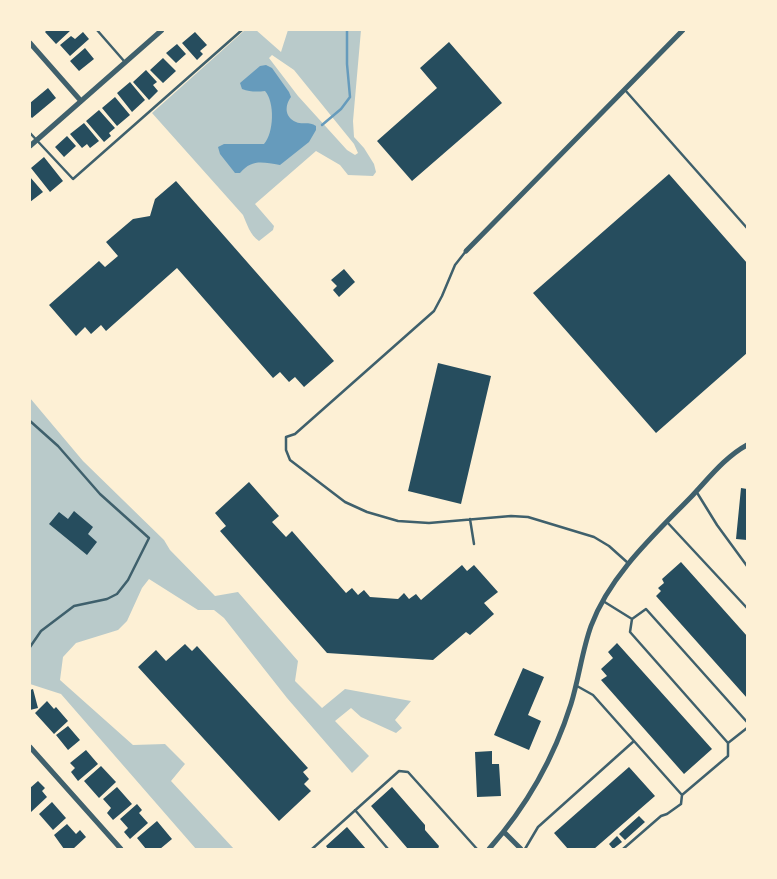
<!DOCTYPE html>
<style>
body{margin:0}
#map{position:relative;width:777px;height:879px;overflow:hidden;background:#fdf0d5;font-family:Quicksand,sans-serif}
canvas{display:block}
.frame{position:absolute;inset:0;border:31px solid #fdf0d5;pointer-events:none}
</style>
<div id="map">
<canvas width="777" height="879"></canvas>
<div class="frame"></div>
</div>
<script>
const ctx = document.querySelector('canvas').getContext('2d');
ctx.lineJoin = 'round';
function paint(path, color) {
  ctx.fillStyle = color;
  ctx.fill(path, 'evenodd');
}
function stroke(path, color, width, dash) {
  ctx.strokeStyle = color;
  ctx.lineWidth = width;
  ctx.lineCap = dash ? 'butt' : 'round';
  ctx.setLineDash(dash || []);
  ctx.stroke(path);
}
paint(new Path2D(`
 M245 30H256L281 52 288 30H361L353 121 354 137 364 148 374 164 376 172 373 176 348 175 340 165 316 151 255 204 274 226 273 230 259 241C250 235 247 224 243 215L152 113ZM272 55 294 70 354 144 358 153 355 155 347 150 298 96 269 58Z
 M30 398 83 461 164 540 170 550 215 596 238 592 298 661 295 681 322 708 345 689 411 701 395 720 402 728 396 733 361 717 351 708 335 721 369 756 352 773 287 698 224 618 214 610H198L149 579 142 588 127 621 118 630 76 643 63 657 60 680 133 745 165 744 185 764 171 781 234 849H196L61 694 30 684Z`), '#b9caca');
paint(new Path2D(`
 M266 65 272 68 289 92 291 97C285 105 284 117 296 122 302 125 309 121 316 126V130L309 142 280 165C262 162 252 159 240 173H235L220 154 218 147 224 144H264C274 133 275 102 265 91 257 92 250 92 242 89L240 83 260 66Z`), '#669bbc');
stroke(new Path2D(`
 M322 125 341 109 350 97 347 64V30`), '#669bbc', 2.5);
paint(new Path2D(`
 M47 30H71L56 44 45 32Z
 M83 32 89 39 70 56 60 45 71 36 75 39Z
 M195 32 207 45 200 51 203 54 197 60 182 43Z
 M449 42 502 103 412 181 377 141 437 88 420 68Z
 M177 44 186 54 176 63 166 53Z
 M85 48 94 59 79 71 70 61Z
 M163 58 176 71 163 83 150 70Z
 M146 70 157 82 153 85 158 91 149 100 133 82Z
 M130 82 145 100 132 112 117 93Z
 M48 88 56 98 32 118 30 116V103Z
 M115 97 130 115 117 126 102 108Z
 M99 110 115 128 109 133 111 136 104 142 86 121Z
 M84 123 99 141 90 148 87 144 82 148 70 134Z
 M67 136 76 146 64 157 55 147Z
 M44 157 63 181 50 192 31 168Z
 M669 174 747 263V353L656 433 533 293Z
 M30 177 43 192 30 202Z
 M176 181 334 361 304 387 295 377 289 382 280 372 273 378 177 268 106 331 101 325 91 334 85 327 76 336 49 305 99 261 105 267 118 256 106 242 133 219 150 216 155 199Z
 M344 269 355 282 339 297 333 290 337 286 331 280Z
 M438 363 491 376 461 504 408 491Z
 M249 482 279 516 272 522 286 537 292 531 346 593 352 588 358 595 364 590 370 597 398 599 404 593 409 599 416 594 421 600 462 565 467 571 474 565 498 592 484 603 494 614 470 635 466 632 433 660 327 653 220 531 226 526 215 513Z
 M741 488 747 489V540L736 539Z
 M74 511 93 527 88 534 97 542 87 555 49 524 59 512 68 519Z
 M681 562 747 636V698L656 596 661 591 658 588 664 583 662 579Z
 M617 643 712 749 684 774 601 680 607 676 601 669 613 658 608 652Z
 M185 644 192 651 197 646 308 768 303 772 309 779 304 784 311 791 279 821 138 667 156 650 166 661Z
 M523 668 544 677 528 715 541 721 529 750 494 735Z
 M33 689 38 708 30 710V690Z
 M47 701 54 709 56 707 68 721 54 734 35 713Z
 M68 726 80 740 68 750 56 735Z
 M86 750 98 764 78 781 71 772 75 768 70 763Z
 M492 751V764H499L501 796 477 797 475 752Z
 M101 766 116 782 99 798 84 781Z
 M629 767 655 796 594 849H568L554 833Z
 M38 781 45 788 42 791 47 797 30 813V788Z
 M117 787 132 804 113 820 107 813 111 808 103 799Z
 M392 787 425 825V830L439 846 438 849H408L371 806Z
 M52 802 66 818 53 830 39 814Z
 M137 804 142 810 139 813 148 823 130 839 124 832 128 828 120 819Z
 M639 816 645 822 625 840 619 834Z
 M157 821 172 839 160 849H146L137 838Z
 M67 824 76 834 80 830 86 837 73 849H64L54 835Z
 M347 827 366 849H328L326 846Z
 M617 836 622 842 613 849 609 844Z`), '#264d5e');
stroke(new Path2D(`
 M97 30 124 61
 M625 90 747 228
 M30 133 73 179 242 30
 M466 251 455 265 442 296 434 311 295 434 286 437V450L290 460 345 502 367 512 398 521 429 523 511 516 528 517 594 537 609 546 628 563
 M30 421 58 446 100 494 149 538 128 580 117 594 107 599 74 606 41 631 30 647
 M696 491 717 525 747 566
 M470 519 474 544
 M667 522 747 608
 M603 601 632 619 646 609 747 722
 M632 619 630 632 728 743
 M577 686 593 695 682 795
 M355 810 388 849
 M312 849 399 771 408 772 477 849
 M525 849 538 827 634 741
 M623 849 661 816 667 814 681 804 682 795 728 756V743L747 728`), '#3f606c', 2.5);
stroke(new Path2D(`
 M30 43 81 101
 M30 146 162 30
 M466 251 683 30
 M30 747 121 849
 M504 832 521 849
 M489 849C527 806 554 758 571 704 579 678 582 651 591 626 610 575 654 535 691 497 709 478 725 457 747 445`), '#3f606c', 5);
</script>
